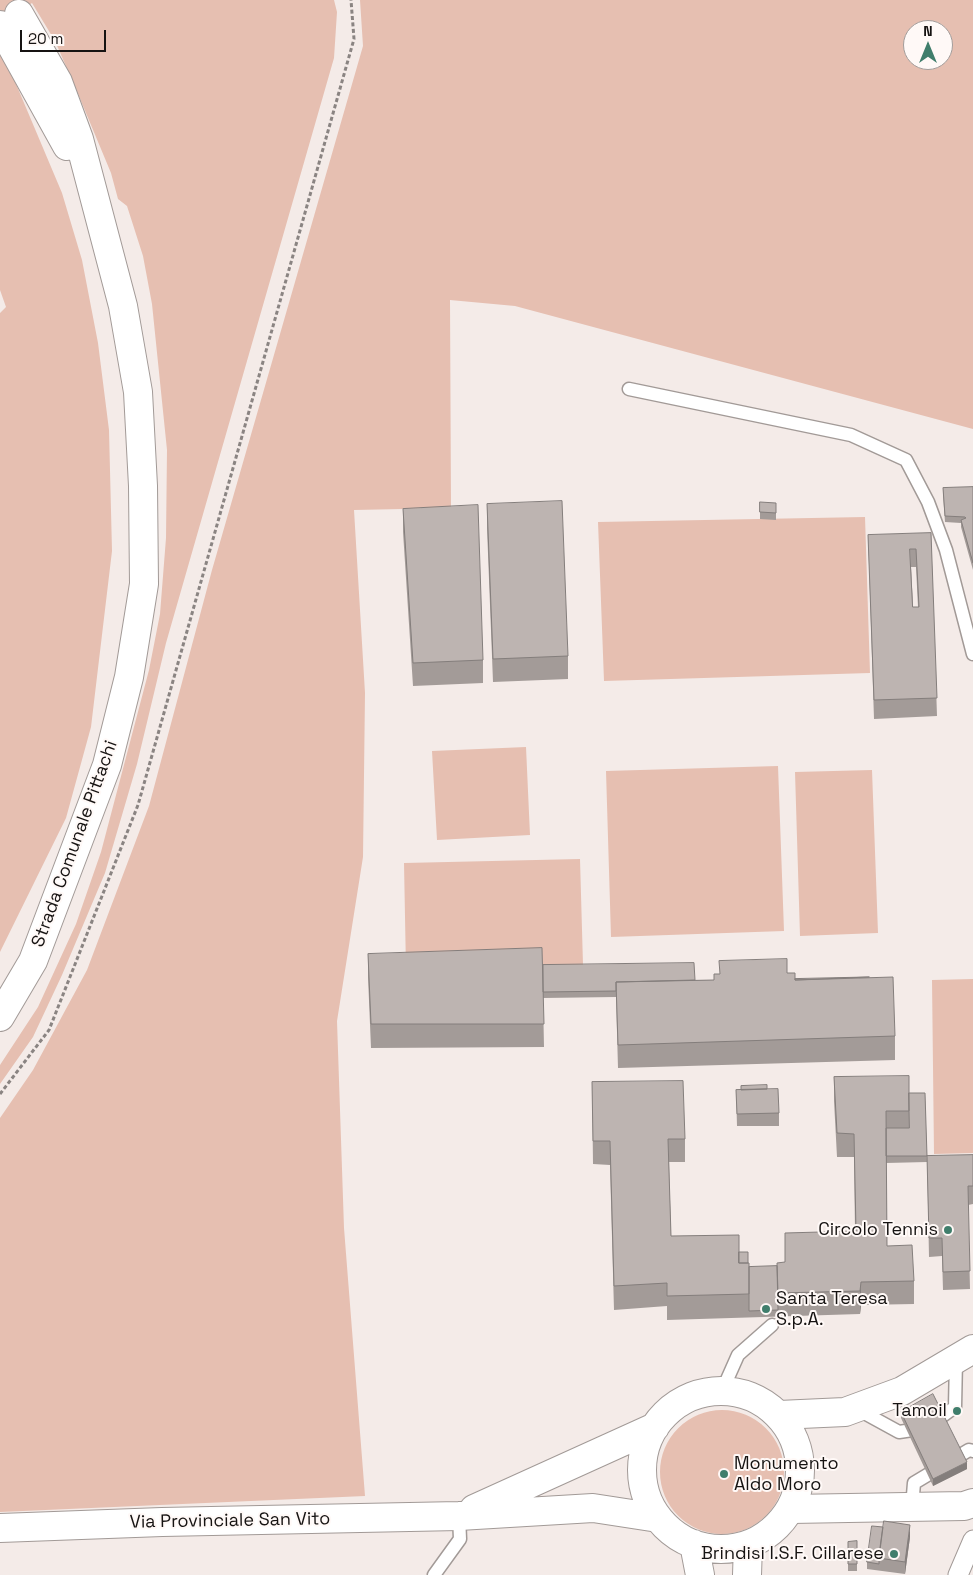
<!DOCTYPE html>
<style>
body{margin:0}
#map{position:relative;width:973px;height:1575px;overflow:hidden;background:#f4ebe8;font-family:"Space Grotesk",sans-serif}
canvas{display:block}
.north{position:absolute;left:903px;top:20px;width:50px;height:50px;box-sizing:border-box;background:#fff9f7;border:1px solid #a29d9b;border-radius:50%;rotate:0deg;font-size:14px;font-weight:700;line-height:20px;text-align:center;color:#161312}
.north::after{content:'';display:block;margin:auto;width:18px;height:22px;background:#407e6c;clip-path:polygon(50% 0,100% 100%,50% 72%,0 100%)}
.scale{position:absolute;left:20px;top:30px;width:86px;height:22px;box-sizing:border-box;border:2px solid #161312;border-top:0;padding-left:6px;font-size:15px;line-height:18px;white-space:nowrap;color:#161312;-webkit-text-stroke:4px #fff9f7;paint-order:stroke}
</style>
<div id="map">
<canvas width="973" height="1575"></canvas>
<div class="north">N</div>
<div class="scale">20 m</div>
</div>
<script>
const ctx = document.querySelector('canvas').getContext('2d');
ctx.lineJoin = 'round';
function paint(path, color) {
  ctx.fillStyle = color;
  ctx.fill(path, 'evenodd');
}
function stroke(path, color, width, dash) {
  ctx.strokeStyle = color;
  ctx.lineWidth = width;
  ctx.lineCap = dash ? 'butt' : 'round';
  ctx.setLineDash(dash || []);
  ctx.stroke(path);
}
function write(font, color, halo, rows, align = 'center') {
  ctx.font = font + ' "Space Grotesk",sans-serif';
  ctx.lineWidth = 4;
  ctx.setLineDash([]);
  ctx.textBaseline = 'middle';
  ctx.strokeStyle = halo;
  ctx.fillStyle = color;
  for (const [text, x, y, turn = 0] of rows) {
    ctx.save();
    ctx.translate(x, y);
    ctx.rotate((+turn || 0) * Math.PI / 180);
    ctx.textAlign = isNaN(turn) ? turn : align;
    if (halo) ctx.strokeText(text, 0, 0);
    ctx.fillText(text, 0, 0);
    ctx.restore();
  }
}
paint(new Path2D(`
 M0 0H334L337 12 334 58 166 643 137 764 105 873 62 975 33 1037 0 1084V1065L38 1007 76 924 101 852 149 670 160 614 166 538 167 450 152 304 143 256 127 206 118 199 111 173 76 89 55 41 32 3 0 24Z
 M360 0H973V429L515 306 450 300 451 508 354 510 365 693 363 857 337 1021 344 1228 365 1496 0 1512V1118L33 1070 87 970 149 806 212 570 363 46ZM913 30H943V60H913Z
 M0 46 62 193 82 260 98 343 109 430 112 551 91 727 66 818 0 952V313L6 307 0 290Z
 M865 517 870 673 604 681 598 522Z
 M526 747 530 835 437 840 432 751Z
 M778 766 784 931 611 937 606 771Z
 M872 770 878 933 800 936 795 772Z
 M580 859 583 965 406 970 404 863Z
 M973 979V1153L934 1154 932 980Z
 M660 1472a62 62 0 1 1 124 0a62 62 0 1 1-124 0Z`), '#e6bfb1');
const service = new Path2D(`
 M629 389 851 435 906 460 928 502 946 550 973 654
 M722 1391 738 1355 772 1325
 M857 1409 899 1432 926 1428 955 1407 956 1359
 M912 1507 914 1483 969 1450 973 1451
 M434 1575 460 1539 459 1516`);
const pedestrian = new Path2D(`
 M958 1575 973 1540`);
const tertiary = new Path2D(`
 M0 25 67 146
 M0 1017 33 961 107 765 129 677 144 584 143 486 138 392 123 306 79 139 58 82 19 14
 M779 1415 845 1412 902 1391 973 1349
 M791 1509 964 1506 973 1503`);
const secondary = new Path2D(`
 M642 1470a79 79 0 1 1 158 0a79 79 0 1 1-158 0Z
 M474 1509 655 1427
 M0 1528 162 1522 459 1516 593 1508 658 1518
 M694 1544 700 1575
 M747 1575 748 1545`);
stroke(service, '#a29a97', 15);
stroke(pedestrian, '#a29a97', 21);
stroke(tertiary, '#a29a97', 30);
stroke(secondary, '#a29a97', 30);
stroke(new Path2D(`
 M0 1094 49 1030 138 805 354 39 351 0`), '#8a8482', 3, [4, 2.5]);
stroke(service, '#fff', 12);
stroke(pedestrian, '#fff', 19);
stroke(tertiary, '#fff', 28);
stroke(secondary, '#fff', 28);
paint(new Path2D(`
 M973 487V570L961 527V523L945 522 943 494V488Z
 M776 503V520L760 519V512Z
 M487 504 568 656V679L493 682 487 528Z
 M403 509 483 660V683L413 686 403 532Z
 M931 533 937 716 874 719 868 535ZM911 567H916L918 607H913Z
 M368 954 695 980H714L787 973 795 979 895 1036V1060L618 1068 616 997 543 998 544 1047 371 1048 368 977Z
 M834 1077 909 1093H925L927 1162 886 1163 887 1246 914 1281V1304L861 1305 860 1314 667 1320V1306L614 1310 610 1165 593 1164 592 1082 685 1139V1162H669L671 1236 739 1252 749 1267 777 1266 855 1231 854 1157H837L834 1101Z
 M767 1089 779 1113V1126H737L736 1090Z
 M973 1155V1204L968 1205 970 1289 943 1290 942 1256 929 1257 927 1156Z
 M901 1412 967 1469 933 1486 901 1418Z
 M910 1537 905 1574 867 1569V1562Z
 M857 1541V1571H848V1542Z`), '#a39b98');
paint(new Path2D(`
 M861 1282V1305L860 1314V1291Z
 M967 1462V1469L933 1486V1479Z
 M910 1525V1537L905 1574V1562Z`), '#847e7c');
const building = new Path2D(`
 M973 487V563L961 520 966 518 965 517 945 516 943 488Z
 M562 501 568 656 493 659 487 504Z
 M760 502 776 503V513L760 512Z
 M478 505 483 660 413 663 403 509Z
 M931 533 937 698 874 700 868 535ZM910 549H916L919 607H913Z
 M542 948 544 1024H371L368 954Z
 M787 959V973H795V980L893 977 895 1036 618 1045 616 982 714 980V974H720L719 961Z
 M694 963 695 980 616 982V991L543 992V965Z
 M869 977 795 980V979Z
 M909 1076V1111H886L887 1246 912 1245 914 1281 861 1282 860 1291 778 1293 777 1263 785 1262V1233L856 1231 854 1134 837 1133 834 1077Z
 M683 1081 685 1139H668L671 1236 739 1235V1263H749V1294L667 1296V1283L614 1286 610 1141H593L592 1082Z
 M767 1085V1089L741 1090V1086Z
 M778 1089 779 1113 737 1114 736 1090Z
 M909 1093H925L927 1156H886V1128H909Z
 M973 1155V1186H968L970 1271 943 1272 942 1238H929L927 1156Z
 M739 1252H748V1263H739Z
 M777 1266 778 1310 749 1311V1267Z
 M933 1394 967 1462 933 1479 901 1412Z
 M884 1521 910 1525 905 1562 879 1558Z
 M872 1526 883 1527 879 1558V1564L867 1562Z
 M857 1541V1564H848V1542Z`);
paint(building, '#bdb4b1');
stroke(building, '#847e7c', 1);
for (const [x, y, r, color] of [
 [948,1230,5,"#407e6c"],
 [766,1309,5,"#407e6c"],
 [957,1411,5,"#407e6c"],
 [724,1474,5,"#407e6c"],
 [894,1554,5,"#407e6c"]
]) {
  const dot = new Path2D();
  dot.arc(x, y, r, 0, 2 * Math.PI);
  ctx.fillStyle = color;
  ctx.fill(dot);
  stroke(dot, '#fff9f7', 2);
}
write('18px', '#161312', '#fff9f7', [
 ["Strada Comunale Pittachi",75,844,-70],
 ["Via Provinciale San Vito",230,1521,-1]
]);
write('18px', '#161312', '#fff9f7', [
 ["Circolo Tennis",938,1230],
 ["Santa Teresa",776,1299,"left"],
 ["S.p.A.",776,1320,"left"],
 ["Tamoil",947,1411],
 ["Monumento",734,1464,"left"],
 ["Aldo Moro",734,1485,"left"],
 ["Brindisi I.S.F. Cillarese",884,1554]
], 'right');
</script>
